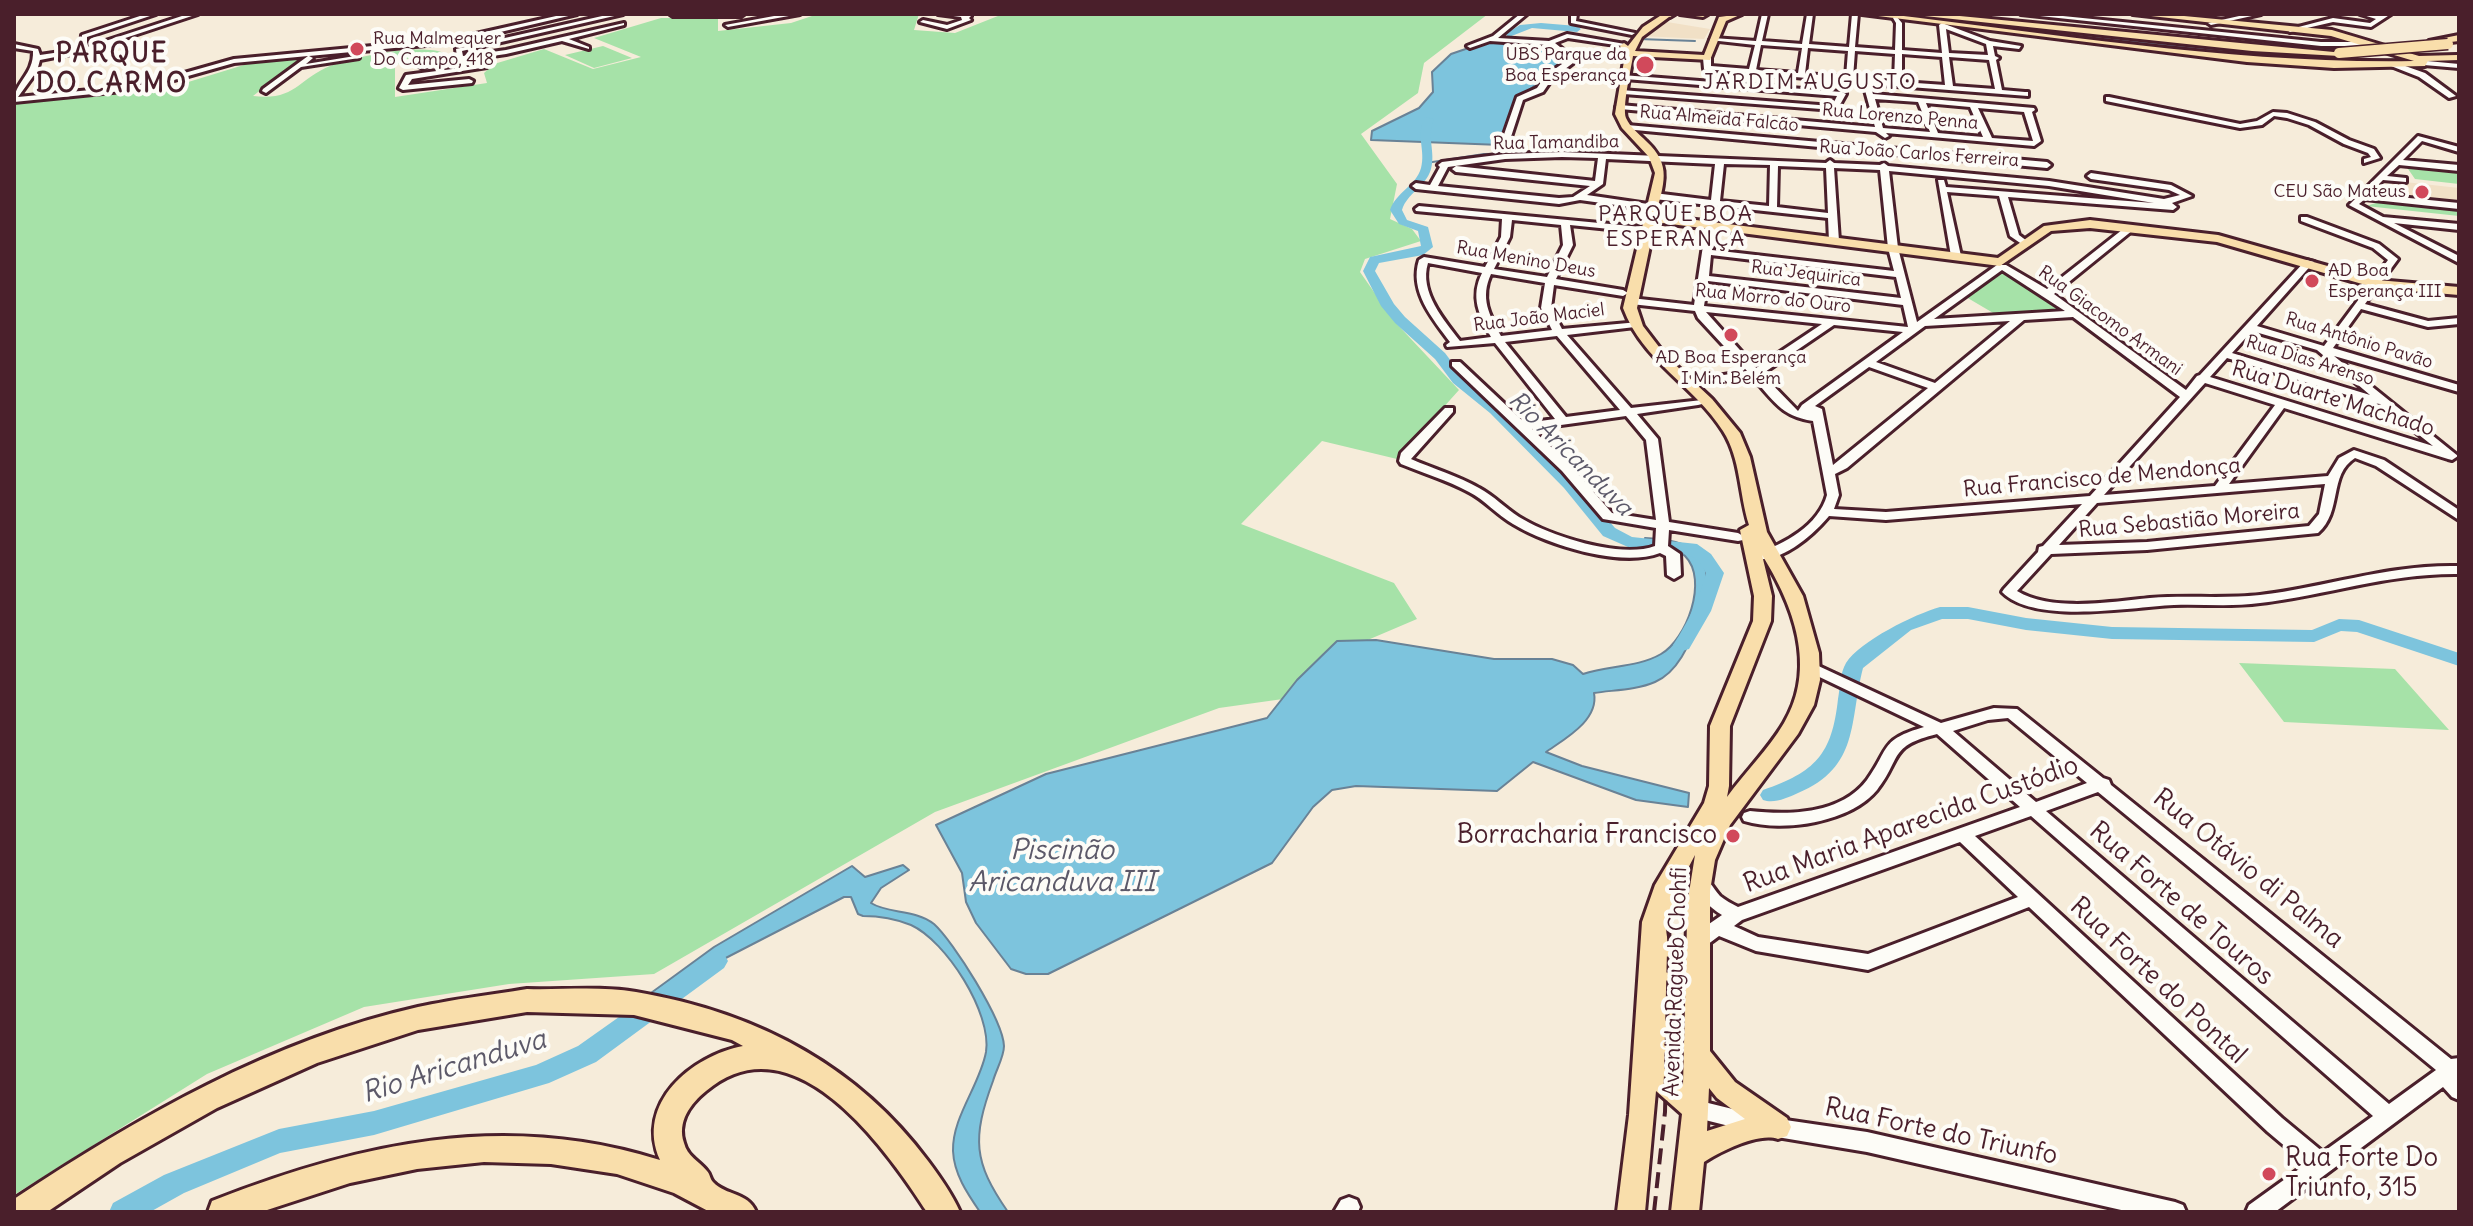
<!DOCTYPE html>
<meta charset="utf-8">
<style>
body{margin:0}
#map{position:relative;width:2473px;height:1226px;overflow:hidden;background:#f6ecda;font-family:Delius,sans-serif}
canvas{display:block}
.frame{position:absolute;inset:0;border:16px solid #4a1f2b;pointer-events:none}
</style>
<div id="map">
<canvas width="2473" height="1226"></canvas>
<div class="frame"></div>
</div>
<script>
const ctx = document.querySelector('canvas').getContext('2d');
ctx.lineJoin = 'round';
function paint(path, color) {
  ctx.fillStyle = color;
  ctx.fill(path, 'evenodd');
}
function stroke(path, color, width, dash) {
  ctx.strokeStyle = color;
  ctx.lineWidth = width;
  ctx.lineCap = dash ? 'butt' : 'round';
  ctx.setLineDash(dash || []);
  ctx.stroke(path);
}
function write(font, color, halo, rows, align = 'center') {
  ctx.font = font + ' Delius,sans-serif';
  ctx.lineWidth = 8;
  ctx.setLineDash([]);
  ctx.textBaseline = 'middle';
  ctx.strokeStyle = halo;
  ctx.fillStyle = color;
  for (const [text, x, y, turn = 0] of rows) {
    ctx.save();
    ctx.translate(x, y);
    ctx.rotate((+turn || 0) * Math.PI / 180);
    ctx.textAlign = isNaN(turn) ? turn : align;
    if (halo) ctx.strokeText(text, 0, 0);
    ctx.fillText(text, 0, 0);
    ctx.restore();
  }
}
paint(new Path2D(`
 M1661 21 1710 29 1704 39 1640 36Z
 M2396 181 2459 188V203L2382 195Z`), '#f1e0c6');
paint(new Path2D(`
 M818 14H919L914 30 955 33 1003 14H1488L1424 63 1418 93 1361 134 1397 184 1390 219 1412 229 1421 241 1365 259 1360 272 1395 322 1459 390 1397 459 1322 441 1241 524 1394 583 1417 619 1363 642 1354 689 1219 708 935 812 654 974 509 984 364 1007 207 1074 14 1195V99L159 91 247 64 302 57 253 96C296 101 298 79 330 66 357 56 419 43 445 53L409 58 395 66V97L487 83 484 73 494 64 544 49 593 69 641 57 594 38 661 18H718V31L791 23Z
 M603 46 632 58 594 68 565 55Z
 M2406 166 2459 171V184L2415 179Z
 M2386 200 2459 208V216L2366 206Z
 M2004 270 2063 312 2000 317 1966 297Z
 M2239 663 2395 669 2449 730 2284 722Z`), '#a6e2a8');
const water = new Path2D(`
 M1489 41C1512 41 1555 37 1566 62L1521 96 1501 145 1371 140 1372 131 1419 108 1433 92 1432 72 1451 54Z
 M1645 538C1711 540 1716 568 1697 623 1689 645 1678 672 1655 682 1637 690 1613 690 1594 693 1599 720 1566 738 1546 752L1582 766 1689 793 1688 807 1636 800 1533 762 1497 791 1356 786 1332 790 1313 807 1272 863 1048 974H1026L1011 969 976 923 966 902 962 873 936 825 1046 774 1267 718 1297 680 1337 641 1376 640 1494 659H1552L1573 665 1583 674C1608 665 1637 668 1661 654 1686 640 1709 580 1685 556 1674 546 1658 545 1644 544Z
 M903 865 909 870 881 888 871 903C888 914 915 909 934 924 953 941 1003 1020 1004 1046 1004 1057 996 1070 993 1081 972 1138 973 1162 1008 1212H980C967 1193 954 1174 953 1151 952 1117 980 1085 986 1052 992 1013 946 941 911 925 896 919 879 916 863 916L858 914 851 897H844L685 979 657 1003 640 1001 714 947 852 866 865 877Z`);
paint(water, '#7dc4dd');
stroke(water, '#698296', 2);
stroke(new Path2D(`
 M1982 26 2289 58
 M1639 39 1695 41
 M2435 56 2459 53
 M2344 61 2404 59
 M1426 163 1484 154 1550 153`), '#698296', 2);
paint(new Path2D(`
 M1541 23 1577 26 1581 29 1577 32 1532 28 1509 37 1505 34 1520 25Z
 M1425 117 1434 119C1426 136 1436 152 1431 169 1426 187 1407 193 1402 210L1407 220 1428 227 1433 247 1423 255 1379 263 1375 271 1394 304 1405 317 1445 353 1463 377 1500 407 1576 482 1615 528 1632 537 1697 544 1711 554 1724 573 1711 611 1689 649 1682 651 1673 645C1688 622 1699 600 1706 573L1699 561 1686 553 1628 547 1603 536 1564 488 1490 413 1453 383 1435 359 1395 323 1381 306 1363 271 1370 257 1421 246 1418 231 1399 224 1390 210C1396 192 1416 186 1421 168 1426 150 1415 135 1425 117Z
 M1940 607H1968L2026 618 2112 627 2312 630 2339 619 2359 620 2459 653V666L2357 632 2341 631 2314 642 2112 639 2026 630 1968 619H1942L1911 630 1863 668C1849 722 1860 767 1798 793 1787 798 1774 804 1763 800L1760 795 1763 790C1815 772 1832 755 1838 699 1840 688 1840 673 1846 663 1860 641 1915 614 1940 607Z
 M716 951 724 954 728 961 724 968 596 1062 549 1083 374 1135 280 1153 184 1193 150 1212H109L113 1203 164 1175 279 1129 374 1111 536 1065 578 1046 708 954Z`), '#7dc4dd');
const minor = new Path2D(`
 M146 14H156L87 37V47L188 14H198L86 51 40 60 37 71 18 97 142 85 234 59 458 38 565 14H577L458 42 309 56 313 58 306 64 355 56 359 58 301 67 266 93 262 91 263 89 308 56 234 63 142 89 14 102C14 82 34 75 33 51L14 48V44L38 49 40 55 81 49 82 35Z
 M611 14H623L462 51 463 56 506 50 624 23V25L569 39 589 47V49L562 41 506 54 465 60 467 67 483 65 487 67 412 79 408 85 469 79 473 81 472 83 403 90 399 88 406 75 460 68 458 61 421 67 417 65 457 57 456 49Z
 M670 14H744L741 16H673Z
 M785 14H800L728 27 725 25Z
 M938 14H968L971 16 969 18 971 20 947 29 920 22 923 20 947 25 962 20 961 17Z
 M1520 14H1527L1498 38 1549 41 1567 34 1625 44 1622 46 1568 38 1555 43 1570 55 1573 63 1552 79 1543 92 1523 100 1508 146 1504 148 1500 146 1517 97 1537 88 1546 75 1565 62V57L1548 45 1490 41 1470 48 1467 46 1493 36Z
 M1571 14H1577L1576 21 1635 33 1632 35 1571 23Z
 M1762 14H1768L1762 41 1802 44 1807 14H1813L1809 44 1849 47 1852 14H1858L1855 47 1895 50 1896 23 1893 18 1896 16 1902 23V50L1942 53 1939 25 1942 23 1990 41 2021 46 2019 49 1993 46 1995 56 1999 58 1996 60 2002 90 2025 92H2028V96L1870 84 1873 94 2034 108 2035 110 2032 112 2041 141 2034 146 1886 133 1889 136 1885 138 1876 132 1620 109 1616 107 1620 105 1875 127 1863 83 1704 69 1703 58 1707 56 1711 58V66L1749 69 1755 45 1710 40 1713 38 1756 41ZM1946 29 1986 44 1988 55 1949 53ZM1761 45 1802 48 1798 73 1756 70ZM1808 48 1848 51 1846 77 1805 74ZM1855 51 1895 54 1894 81 1853 78ZM1902 54 1942 57 1945 85 1902 82ZM1949 57 1989 60 1995 89 1953 86ZM1875 99 1918 102 1930 132 1883 128ZM1926 103 1970 107 1983 137 1938 133ZM1978 108 2024 112 2033 141 1992 138Z
 M2021 14H2043L2321 42H2368L2371 44 2368 46H2321Z
 M2248 14H2261L2211 25 2208 23Z
 M2360 14H2391L2371 27 2333 22 2290 32 2287 30 2333 18 2370 23 2376 19Z
 M2427 61 2459 64V68L2424 65Z
 M2394 62 2425 73 2456 96 2449 98 2419 77 2391 66Z
 M1622 75 1842 92 1846 94 1837 110H1834L1624 94 1620 92 1621 90 1832 106 1837 96 1625 79Z
 M2109 97 2240 124 2257 121 2273 112 2287 113 2315 122 2349 140 2374 149 2380 158 2364 163V159L2371 157 2368 153 2344 144 2309 125 2287 118 2274 116 2262 125 2240 128 2106 101V97Z
 M1627 125 2047 162 2051 165 2047 168 1624 129V125Z
 M2418 136 2459 147V152L2422 141 2403 160 2459 165V171L2399 165 2387 176 2406 178V182L2383 180 2369 194 2459 203V209L2365 199 2359 204 2383 217 2459 224V230L2394 223 2459 256V263L2349 205Z
 M1562 152 1826 163 1830 160 1834 163 1880 165 1884 163 1888 166 2049 181 2164 199 2180 195 2169 190 2091 179 2087 176 2091 173 2171 185 2192 196 2172 203 2177 207 2173 210 2008 197 2019 235 2031 244 2026 247 2010 236 1999 196 1947 192 1961 256 1956 259 1951 256 1938 180H1944L1946 187 2154 203 2049 186 1889 171 1898 248 1917 322 1997 265H2006L2047 289 2127 226H2133V230L2054 294 2186 390 2197 376 2200 375 2306 260 2314 262 2257 326 2324 346 2388 260 2373 248 2301 221V217H2307L2379 244 2398 259 2365 304 2428 321 2459 318V324L2428 327 2361 309 2333 348 2459 385V392L2334 356 2458 456 2452 460 2448 459 2284 408 2229 484 2328 476 2339 458 2354 450 2384 460 2459 510V520L2376 466 2355 458C2328 475 2343 511 2318 533L2147 550 2051 554 2017 591C2052 612 2111 602 2150 598 2186 595 2223 599 2260 595 2327 587 2390 564 2459 566V574C2389 573 2328 595 2260 603 2232 607 2203 604 2174 605 2131 607 2034 625 2002 592L2004 589 2038 552 2039 547 2043 546 2082 504 1886 520 1829 516C1813 535 1783 562 1756 559L1754 556 1756 553C1784 545 1819 525 1827 495L1813 421C1780 416 1774 400 1752 377L1685 386 1683 384 1689 381 1747 371 1698 318 1695 311 1631 304 1626 301 1631 298 1694 305 1706 226 1711 223 1716 226 1712 250 1894 271 1888 248 1880 170 1834 168 1839 241 1834 244 1829 241 1828 218 1654 199 1650 196 1654 193 1711 200 1715 164 1606 159 1603 184 1587 195 1648 204V208L1645 209 1580 200 1559 204 1416 189 1412 186 1416 183 1430 185 1440 167 1438 165 1442 162 1505 154ZM1562 157 1598 158 1595 181 1456 166 1452 169 1456 172 1590 186 1573 197 1559 198 1438 186 1448 167 1505 159ZM1724 164 1770 165 1769 206 1720 201ZM1778 166 1826 168 1828 213 1777 207ZM1711 255 1896 277 1901 298 1709 276ZM2002 270 2065 311 1934 319ZM1708 281 1903 305 1908 327 1704 306ZM1706 312 1822 324 1756 368ZM2073 317 2180 397 2090 496 1886 512 1834 509 1839 495 1835 474 1847 468 2024 320ZM2010 321 1935 383 1876 362 1925 326ZM1834 325 1903 332 1802 405 1798 411 1762 374ZM2252 331 2317 350 2370 395 2232 353ZM2227 358 2373 403 2380 404 2433 446 2210 377ZM1869 367 1928 388 1833 465 1822 409 1815 406ZM2205 383 2275 405 2215 486 2104 495ZM2325 484 2319 514 2309 526 2147 542 2059 545 2097 503Z
 M1419 206 1642 227V231L1639 232 1570 225 1573 245 1556 279 1623 290 1628 293 1623 296 1554 285 1551 308 1562 329 1639 322V326L1635 327 1567 335 1631 408 1702 400V404L1698 405 1637 414 1658 439 1669 522 1738 533 1745 537 1743 540 1738 541 1669 530 1668 546 1680 554 1681 575 1674 579 1667 575 1666 556 1660 553C1621 568 1548 545 1513 524 1497 515 1485 500 1469 492 1447 480 1423 473 1401 464L1399 461 1401 453 1445 408H1453V412L1411 459C1434 469 1458 476 1479 488 1494 496 1505 508 1519 517 1550 536 1620 559 1655 546L1656 528 1603 519 1562 471 1452 366V362H1460L1525 423 1555 419 1495 343 1447 347 1446 345 1450 342C1432 318 1409 291 1419 260L1424 257 1485 267 1501 237 1502 219 1416 211 1415 209ZM1512 220 1561 225 1563 245 1547 277 1494 269 1510 237ZM1428 263 1482 273C1470 297 1479 315 1491 337L1460 341C1444 320 1419 292 1428 263ZM1491 274 1545 283 1541 308 1552 330 1501 336C1489 315 1480 298 1491 274ZM1557 336 1620 410 1566 417 1505 342ZM1626 416 1646 440 1656 520 1612 513 1570 465 1532 429Z
 M1812 663 1941 723 1994 708 2017 709 2103 778 2109 780 2111 785 2451 1059 2459 1058V1100L2452 1097 2443 1087 2275 1212H2246L2249 1205 2306 1164 2268 1132 2029 907 1868 970 1756 951 1719 936C1711 942 1704 949 1693 945L1690 940 1693 935 1722 915C1709 907 1699 897 1691 883L1694 878C1708 874 1711 886 1720 896 1725 900 1732 904 1738 907L2020 807 1937 734C1888 746 1902 758 1877 790 1851 822 1783 833 1744 821L1742 817 1744 813 1750 811C1789 815 1840 815 1867 780 1890 749 1879 740 1924 727L1807 671 1805 668ZM2008 718 2087 783 2036 802 1953 731 1988 720ZM2098 792 2436 1070 2389 1104 2046 811ZM2031 816 2373 1116 2323 1152 2282 1118 1975 836ZM1960 842 2018 897 1868 954 1758 937 1734 926 1742 920Z
 M1696 1100 1765 1117 1867 1132 2175 1202 2183 1205 2186 1212H2130L1867 1152 1765 1135 1689 1116 1686 1109 1689 1102Z
 M1349 1197 1357 1200 1360 1207 1358 1212H1334L1341 1200Z`);
const major = new Path2D(`
 M1663 14H1673L1642 37 1635 51 1704 55 1719 17 1742 14 1726 21 1710 60 1633 56C1631 69 1622 107 1626 118 1630 127 1639 134 1646 141 1673 166 1663 184 1656 215L1998 258 2044 226 2090 220 2218 235 2377 280 2459 287V295L2376 288 2217 242 2090 228 2051 231 2000 266 1655 222 1637 308 1643 326 1666 356 1712 399 1740 433 1750 457 1767 532 1803 596 1819 653 1820 680 1814 705 1798 734 1730 825 1715 860 1710 891V1051L1735 1082 1787 1118 1791 1127 1787 1136 1778 1139C1759 1132 1721 1151 1704 1162L1699 1212H1671L1682 1114 1656 1091 1645 1212H1617L1629 1115 1642 922 1655 885 1704 803 1709 786 1710 726 1753 621 1754 596 1740 530 1749 525C1739 494 1741 459 1723 431 1694 385 1643 362 1623 308L1655 173 1649 157 1622 128 1615 114 1625 55 1620 46 1624 43 1628 46 1643 27ZM1762 555C1794 606 1817 668 1784 723 1768 750 1745 772 1727 797L1729 786 1730 726 1771 621 1772 596ZM1695 855 1688 899 1673 897ZM1672 915H1679L1687 922 1683 1085C1676 1078 1672 1073 1671 1063 1666 1034 1677 1004 1675 974 1674 954 1663 938 1667 918ZM1709 1088 1717 1098 1745 1119 1707 1131Z
 M1862 14H1887C2062 35 2238 64 2414 61L2331 36 2133 14H2163L2332 30 2419 56 2457 55 2459 60 2428 61 2425 66 2334 68 2247 62Z`);
const highway = new Path2D(`
 M1664 14H1675L1670 17Z
 M1680 14H1708L1703 17Z
 M1906 14H1939L2344 53 2339 56 2252 51Z
 M2459 35V41L2434 44 2429 41Z
 M527 989C562 990 601 986 636 992 754 1012 856 1064 928 1161 940 1177 952 1194 960 1212H927C885 1147 793 1017 706 1091 690 1104 677 1122 684 1143 687 1156 699 1161 707 1171 710 1174 710 1179 713 1182 726 1196 748 1192 756 1212H710L674 1193 617 1174 551 1164 484 1162 417 1169 350 1183 261 1212H208L212 1201C359 1143 505 1111 660 1160 635 1104 691 1056 743 1046L732 1040 634 1015 527 1012 418 1030 317 1063 217 1108 120 1163 47 1212H14V1199C138 1117 272 1040 418 1007 454 999 491 995 527 989Z`);
stroke(minor, '#4a1f2b', 6);
stroke(major, '#4a1f2b', 6);
stroke(highway, '#4a1f2b', 6);
paint(minor, '#fdfcf7');
paint(major, '#f9deab');
paint(highway, '#f9deab');
stroke(new Path2D(`
 M1654 1212 1665 1112 1670 910`), '#4a1f2b', 4, [16, 8]);
const highwayBridge = new Path2D(`
 M2339 53 2448 44`);
stroke(highwayBridge, '#4a1f2b', 13, []);
stroke(highwayBridge, '#f9deab', 10);
for (const [x, y, r, color] of [
 [357,49,8,"#d1495b"],
 [1645,65,10,"#d1495b"],
 [2422,192,8,"#d1495b"],
 [2312,281,8,"#d1495b"],
 [1731,335,8,"#d1495b"],
 [1733,836,8,"#d1495b"],
 [2269,1174,8,"#d1495b"]
]) {
  const dot = new Path2D();
  dot.arc(x, y, r, 0, 2 * Math.PI);
  ctx.fillStyle = color;
  ctx.fill(dot);
  stroke(dot, '#fdfcf7', 3);
}
write('18px', '#4a1f2b', '#fdfcf7', [
 ["Rua Malmequer",373,39],
 ["Do Campo, 418",373,60],
 ["UBS Parque da",1627,55,"right"],
 ["Boa Esperança",1627,76,"right"],
 ["CEU São Mateus",2406,192,"right"],
 ["AD Boa",2328,271],
 ["Esperança III",2328,292],
 ["AD Boa Esperança",1731,358,"center"],
 ["I Min. Belém",1731,379,"center"]
], 'left');
write('18px', '#4a1f2b', '#fdfcf7', [
 ["Rua Lorenzo Penna",1900,117,5],
 ["Rua Almeida Falcão",1719,119,5],
 ["Rua Tamandiba",1556,143,-1],
 ["Rua João Carlos Ferreira",1919,154,4],
 ["Rua Menino Deus",1526,260,10],
 ["Rua Jequirica",1806,274,7],
 ["Rua Morro do Ouro",1773,299,6],
 ["Rua João Maciel",1539,318,-7],
 ["Rua Giacomo Armani",2110,321,36],
 ["Rua Antônio Pavão",2359,341,17],
 ["Rua Dias Arenso",2310,361,17]
]);
ctx.letterSpacing = '2px';
write('22px', '#4a1f2b', '#fdfcf7', [
 ["JARDIM AUGUSTO",1810,83],
 ["PARQUE BOA",1676,215],
 ["ESPERANÇA",1676,240]
]);
ctx.letterSpacing = '0px';
write('22px', '#4a1f2b', '#fdfcf7', [
 ["Rua Duarte Machado",2333,399,17],
 ["Rua Francisco de Mendonça",2102,478,-5],
 ["Rua Sebastião Moreira",2189,521,-5],
 ["Avenida Ragueb Chohfi",1676,982,-88]
]);
write('italic 24px', '#5c5969', '#fdfcf7', [
 ["Rio Aricanduva",1570,454,45]
]);
ctx.letterSpacing = '2px';
write('bold 26px', '#4a1f2b', '#fdfcf7', [
 ["PARQUE",112,55],
 ["DO CARMO",112,85]
]);
ctx.letterSpacing = '0px';
write('26px', '#4a1f2b', '#fdfcf7', [
 ["Rua Maria Aparecida Custódio",1911,825,-20],
 ["Rua Otávio di Palma",2248,869,39],
 ["Rua Forte de Touros",2181,904,41],
 ["Rua Forte do Pontal",2158,981,43],
 ["Rua Forte do Triunfo",1941,1132,12]
]);
write('26px', '#4a1f2b', '#fdfcf7', [
 ["Borracharia Francisco",1717,836],
 ["Rua Forte Do",2285,1159,"left"],
 ["Triunfo, 315",2285,1189,"left"]
], 'right');
write('italic 28px', '#5c5969', '#fdfcf7', [
 ["Piscinão",1062,851],
 ["Aricanduva III",1062,883],
 ["Rio Aricanduva",454,1067,-17]
]);
</script>
